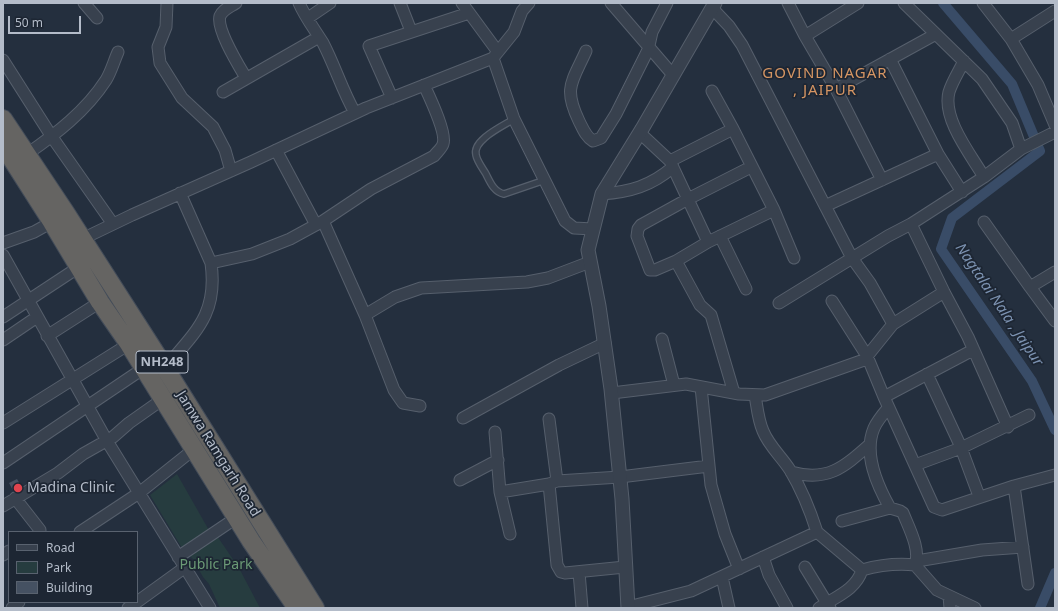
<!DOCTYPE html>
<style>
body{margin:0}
#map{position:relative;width:1058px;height:611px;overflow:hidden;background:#242f3e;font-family:"Noto Sans",sans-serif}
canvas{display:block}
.frame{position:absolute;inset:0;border:4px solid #b4bcc9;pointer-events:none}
.legend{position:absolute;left:8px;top:531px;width:130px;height:72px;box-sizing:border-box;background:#1d2633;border:1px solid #59626f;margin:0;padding:5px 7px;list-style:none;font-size:12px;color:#b4bcc9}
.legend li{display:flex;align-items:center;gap:8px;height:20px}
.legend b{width:20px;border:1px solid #59626f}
.scale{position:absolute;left:8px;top:16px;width:73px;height:18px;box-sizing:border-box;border:2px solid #b4bcc9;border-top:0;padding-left:5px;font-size:12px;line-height:14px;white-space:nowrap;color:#b4bcc9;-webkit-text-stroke:3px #1d2633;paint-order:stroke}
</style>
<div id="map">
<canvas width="1058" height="611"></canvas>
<div class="frame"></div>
<ul class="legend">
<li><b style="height:5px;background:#38414e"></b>Road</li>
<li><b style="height:11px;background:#263c3f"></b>Park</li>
<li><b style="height:11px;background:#455162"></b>Building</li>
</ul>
<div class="scale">50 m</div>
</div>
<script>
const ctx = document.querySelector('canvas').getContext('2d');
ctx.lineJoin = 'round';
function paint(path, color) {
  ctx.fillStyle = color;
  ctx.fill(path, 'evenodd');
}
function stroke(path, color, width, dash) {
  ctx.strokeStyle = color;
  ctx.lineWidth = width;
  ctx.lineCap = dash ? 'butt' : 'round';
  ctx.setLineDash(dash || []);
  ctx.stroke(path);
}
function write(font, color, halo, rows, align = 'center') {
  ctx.font = font + ' "Noto Sans",sans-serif';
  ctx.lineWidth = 3.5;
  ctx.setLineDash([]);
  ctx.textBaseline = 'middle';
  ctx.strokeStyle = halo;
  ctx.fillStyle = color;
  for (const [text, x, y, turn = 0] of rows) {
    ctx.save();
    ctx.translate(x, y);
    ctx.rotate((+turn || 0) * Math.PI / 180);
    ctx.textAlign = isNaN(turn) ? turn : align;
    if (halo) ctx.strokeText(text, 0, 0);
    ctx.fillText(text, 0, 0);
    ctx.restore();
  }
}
paint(new Path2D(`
 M177 474 210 532 215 533 239 568 260 608H220L209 584 203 577 193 559 182 548 150 495Z`), '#263c3f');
stroke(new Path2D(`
 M943 3 1012 84 1040 151 952 218 941 249 1032 381 1055 430
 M1040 608 1055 573`), '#394c67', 10);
paint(new Path2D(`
 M17 479 24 491 16 496 9 483Z`), '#455162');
const service = new Path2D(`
 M514 119C503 126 472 140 476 155 477 161 483 169 486 174 490 182 494 192 504 194L545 180`);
const minor = new Path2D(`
 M84 3 97 18
 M167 3 166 27 158 47 160 63 182 98 213 127 225 150 231 171
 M236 3C230 7 223 9 220 16 216 29 239 66 246 78
 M299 3C305 17 315 30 323 43 335 66 342 90 355 113
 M400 3 411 31
 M462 3 498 52
 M611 3 673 75
 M788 3 805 36
 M904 3 982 79 1012 123 1021 149 984 177 911 224 944 292 968 337 1008 427
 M983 3 1011 39 1038 85 1055 125
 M712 8 729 26 742 45 852 258 870 283 893 324 944 292
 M308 18 330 3
 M1011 39 1055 11
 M586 51C572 82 563 88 579 121 583 129 586 137 593 141L601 138 616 114 648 50 652 32 667 3
 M493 58 514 32 522 11 529 3
 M3 60 52 137 113 224
 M964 61C959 71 952 82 949 92 942 119 971 155 984 177
 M836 89 805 36 858 3
 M712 91 733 129 774 210 794 258
 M223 92 319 37
 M392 98 369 46 469 13
 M640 133 670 161 733 129
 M1021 149 1055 132
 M276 150 316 225
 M27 154C56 134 86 111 106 80 111 72 114 61 118 52
 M938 154 962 192
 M670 161 708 242
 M882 180 836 89 936 34
 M180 193 211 263 252 254 290 239 323 221 371 189 434 156C437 152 442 148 443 144 447 133 429 96 424 85
 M602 194C630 192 651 186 673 167
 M825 206 938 154 890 59
 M323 221 365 315 394 390 403 403 420 406
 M984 222 1030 287 1055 272
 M720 236 746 289
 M78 241 132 215 251 162 366 108 493 58 514 119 565 221 574 228 593 229
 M3 243 34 232 52 222
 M3 255 107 441 210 608
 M676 261 655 270H650L637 236 638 229 641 225 688 199 751 167
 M1030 287 1055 321
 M832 301 867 356 884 397 973 350
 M779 303 888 236 911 224
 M365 315 395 297 421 288 527 282 548 278 590 262
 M3 317 79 267
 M47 336 100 302
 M662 339 674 385
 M3 340 37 317
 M165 368C196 331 218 314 211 263
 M927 374 960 445 979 496
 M701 387 711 485 725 534 739 569
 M612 393 686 384 739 394 765 395 864 360 893 324
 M734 393 711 315 700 305 676 261 708 242 774 210
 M755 395C757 406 758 420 763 431 769 446 781 456 790 470 802 490 810 510 817 532
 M884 397 934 507 942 510 1014 486 1028 584
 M888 408C883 414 877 421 874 428 863 454 877 485 890 508L900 511 903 513C909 528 921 550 915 565
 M463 418 559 365 605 343
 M549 419 557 481
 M3 423 129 344
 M495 432 500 492 510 534
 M3 463 144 368
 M915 465 961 448 1029 415
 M791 472C827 482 843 468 869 445
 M460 480 498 460
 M1014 486 1055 475
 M500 492 549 484
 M15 498 40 530
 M3 506 58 473 83 454 113 437 129 423 163 399
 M842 521 890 508
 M80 532 139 493 193 450
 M3 555 9 551
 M178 557 236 518
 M763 557 769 575 787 608
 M917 561 982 550 1023 547
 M625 567 565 573 561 572 557 565 549 484 557 481 620 477 709 466
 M805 567 830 608
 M579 572 582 608
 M722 577 729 608
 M949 596 950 608
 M137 602 184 568
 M628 607 691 591 817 532 862 570C880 565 896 563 915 565L937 590 975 608
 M12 608 19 602
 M128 608 137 602
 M819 608C835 597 856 590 862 570`);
const tertiary = new Path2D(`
 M628 608 622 499 611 389 599 306 588 250 602 194 642 129 715 3`);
const trunk = new Path2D(`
 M3 119 65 212 165 368 315 608
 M3 145 52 222 100 302 129 344 251 541 297 608`);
stroke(service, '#565f6c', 8);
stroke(minor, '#565f6c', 13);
stroke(tertiary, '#565f6c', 15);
stroke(trunk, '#434c59', 20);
stroke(service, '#38414e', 5.5);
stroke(minor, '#38414e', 11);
stroke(tertiary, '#38414e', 13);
stroke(trunk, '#656462', 18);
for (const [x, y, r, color] of [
 [18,488,5,"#e0444e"]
]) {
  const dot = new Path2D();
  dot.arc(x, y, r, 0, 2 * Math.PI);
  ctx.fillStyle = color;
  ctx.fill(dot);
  stroke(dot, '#1d2633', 1.5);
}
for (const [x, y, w] of [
 [162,362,52]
]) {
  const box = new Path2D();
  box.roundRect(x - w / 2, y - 11, w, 22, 3);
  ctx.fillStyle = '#1d2633';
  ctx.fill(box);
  stroke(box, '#b4bcc9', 1);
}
write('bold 13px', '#b4bcc9', null, [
 ["NH248",162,362]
]);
write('14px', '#b4bcc9', '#1d2633', [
 ["Jamwa Ramgarh Road",218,454,58]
]);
write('14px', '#b4bcc9', '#1d2633', [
 ["Madina Clinic",27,488]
], 'left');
write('14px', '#6b9a76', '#1d2633', [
 ["Public Park",216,565]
]);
ctx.letterSpacing = '1px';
write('15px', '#d59563', '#1d2633', [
 ["GOVIND NAGAR",825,74],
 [", JAIPUR",825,91]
]);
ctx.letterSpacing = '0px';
write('italic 15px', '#7c92b1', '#1d2633', [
 ["Nagtalai Nala , Jaipur",999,305,56]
]);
</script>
